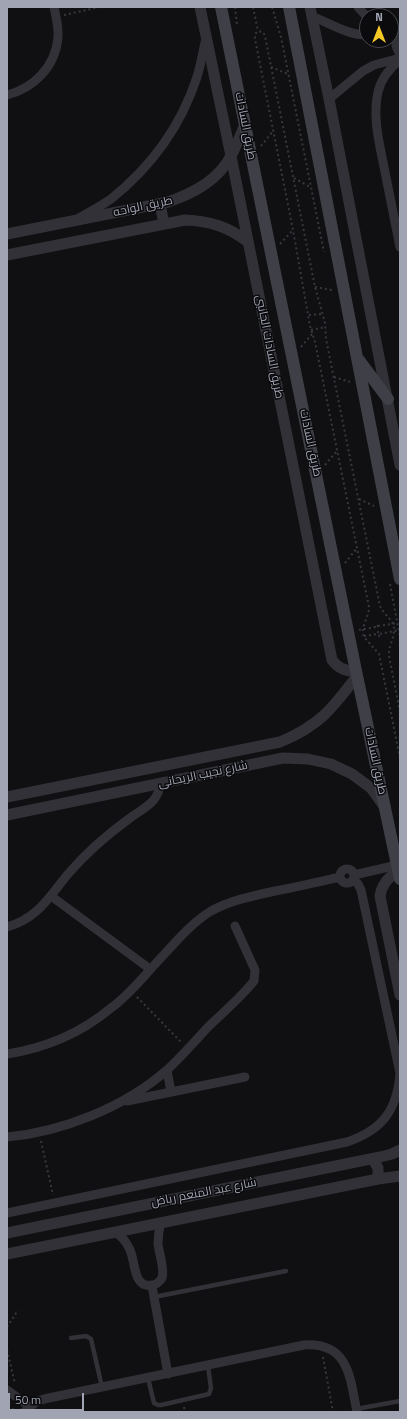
<!DOCTYPE html>
<meta charset="utf-8">
<style>
body{margin:0}
#map{position:relative;width:407px;height:1419px;overflow:hidden;background:#101012;font-family:"Titillium Web",sans-serif}
canvas{display:block}
.frame{position:absolute;inset:0;border:8px solid #a1a4b3;pointer-events:none}
.north{position:absolute;left:359px;top:8px;width:40px;height:40px;box-sizing:border-box;background:#0b0b0d;border:1px solid #47484f;border-radius:50%;rotate:0deg;font-size:11px;font-weight:700;line-height:16px;text-align:center;color:#a1a4b3}
.north::after{content:'';display:block;margin:auto;width:14px;height:18px;background:#f5c925;clip-path:polygon(50% 0,100% 100%,50% 72%,0 100%)}
.scale{position:absolute;left:8px;top:1393px;width:76px;height:18px;box-sizing:border-box;border:2px solid #a1a4b3;border-top:0;padding-left:5px;font-size:12px;line-height:14px;white-space:nowrap;color:#a1a4b3;-webkit-text-stroke:3px #0b0b0d;paint-order:stroke}
</style>
<div id="map">
<canvas width="407" height="1419"></canvas>
<div class="frame"></div>
<div class="north">N</div>
<div class="scale">50 m</div>
</div>
<script>
const ctx = document.querySelector('canvas').getContext('2d');
ctx.lineJoin = 'round';
function stroke(path, color, width, dash) {
  ctx.strokeStyle = color;
  ctx.lineWidth = width;
  ctx.lineCap = dash ? 'butt' : 'round';
  ctx.setLineDash(dash || []);
  ctx.stroke(path);
}
function write(font, color, halo, rows, align = 'center') {
  ctx.font = font + ' "Titillium Web",Cairo,sans-serif';
  ctx.lineWidth = 3;
  ctx.setLineDash([]);
  ctx.textBaseline = 'middle';
  ctx.strokeStyle = halo;
  ctx.fillStyle = color;
  for (const [text, x, y, turn = 0] of rows) {
    ctx.save();
    ctx.translate(x, y);
    ctx.rotate((+turn || 0) * Math.PI / 180);
    ctx.textAlign = isNaN(turn) ? turn : align;
    if (halo) ctx.strokeText(text, 0, 0);
    ctx.fillText(text, 0, 0);
    ctx.restore();
  }
}
stroke(new Path2D(`
 M235 7 237 25
 M253 7 258 31
 M272 7 281 37 324 252
 M64 15 100 7
 M271 67 288 74
 M261 146 273 131
 M294 178 310 187
 M280 244 293 230
 M315 287 332 290
 M309 315 321 314
 M311 330 325 327
 M301 347 312 334
 M334 377 350 382
 M325 465 337 451
 M359 499 374 506
 M345 563 357 548
 M390 584 400 637
 M378 626 397 623
 M359 630 375 627 377 628 378 626 376 625 375 627
 M380 634 399 630
 M364 636 377 634 379 636 380 634 378 632 377 634
 M400 712 389 656C388 645 397 635 393 624 390 618 383 613 380 606L326 339 325 323 315 287 265 36 263 32 258 31 255 34V39L293 230 310 326 315 342 369 607C369 618 360 626 364 637L379 654 400 758
 M137 997 181 1042
 M41 1141 53 1195
 M7 1327 18 1310
 M7 1350 15 1384
 M323 1357 333 1412
 M184 1407 185 1412
 M7 1410 16 1409`), '#37383e', 2, [2, 3]);
stroke(new Path2D(`
 M154 1297 286 1271
 M71 1338 86 1336 91 1339 102 1387
 M148 1378 154 1403 158 1405H161L209 1394 211 1388 208 1366
 M356 1409 400 1401`), '#313137', 4.5);
stroke(new Path2D(`
 M358 7 367 17
 M311 16C330 23 347 35 367 35
 M391 30 399 33C394 41 395 47 400 54
 M400 60C390 68 381 79 378 92 372 118 380 146 385 172 390 197 395 222 400 247
 M7 95C34 88 55 67 58 38 59 28 56 17 54 7
 M329 99 363 71 374 65 400 58
 M79 218C90 212 101 206 111 199 151 167 181 126 197 77 201 64 203 51 206 38
 M340 876a7 7 0 1 1 14 0a7 7 0 1 1-14 0Z
 M354 875 397 865
 M51 896 150 969
 M7 927C38 918 49 897 68 874 86 853 108 834 130 818 143 808 159 803 160 783
 M7 1054C46 1048 81 1033 111 1008 129 995 143 977 158 961 175 943 190 924 211 911 231 900 253 896 275 891 297 887 318 882 340 877
 M167 1070 171 1092
 M127 1101 245 1077
 M7 1137C62 1132 125 1107 167 1070 182 1056 195 1041 209 1026 224 1012 241 997 254 981L255 970 235 926
 M7 1213 347 1142C382 1130 397 1111 400 1073L361 890 358 884 353 879
 M115 1232C121 1236 126 1241 129 1248 136 1259 132 1289 152 1285 157 1285 160 1281 162 1278 165 1270 159 1253 158 1244 158 1236 159 1229 161 1222
 M152 1286 168 1374
 M7 1390 29 1406
 M24 1412 36 1402 44 1399 304 1345C349 1342 350 1378 357 1412`), '#313137', 9);
stroke(new Path2D(`
 M200 7 231 156 332 660C338 668 345 672 356 671
 M310 7 329 99 400 465
 M160 204 164 224
 M7 234 168 202C194 193 219 180 232 154 237 145 240 135 245 125
 M7 255 185 220C210 221 229 227 248 242
 M7 797 280 742C319 726 332 709 357 676
 M7 815 283 758 308 759 331 764 352 774 371 788 384 806
 M398 870C389 878 382 883 380 896L400 995
 M373 1159 378 1168V1179
 M7 1233 380 1157 392 1154 400 1150
 M7 1254 378 1179 400 1176`), '#313137', 11);
stroke(new Path2D(`
 M221 7 356 671 400 879
 M289 7 400 579
 M359 360 388 399`), '#3f4047', 12);
write('12px', '#a1a4b3', '#0b0b0d', [
 ["طريق السادات",245,126,79],
 ["طريق الواحه",143,207,-12],
 ["طريق السادات الجانبى",269,347,79],
 ["طريق السادات",310,443,78],
 ["طريق السادات",375,761,78],
 ["شارع نجيب الريحانى",203,775,-12],
 ["شارع عبد المنعم رياض",204,1193,-11]
]);
</script>
